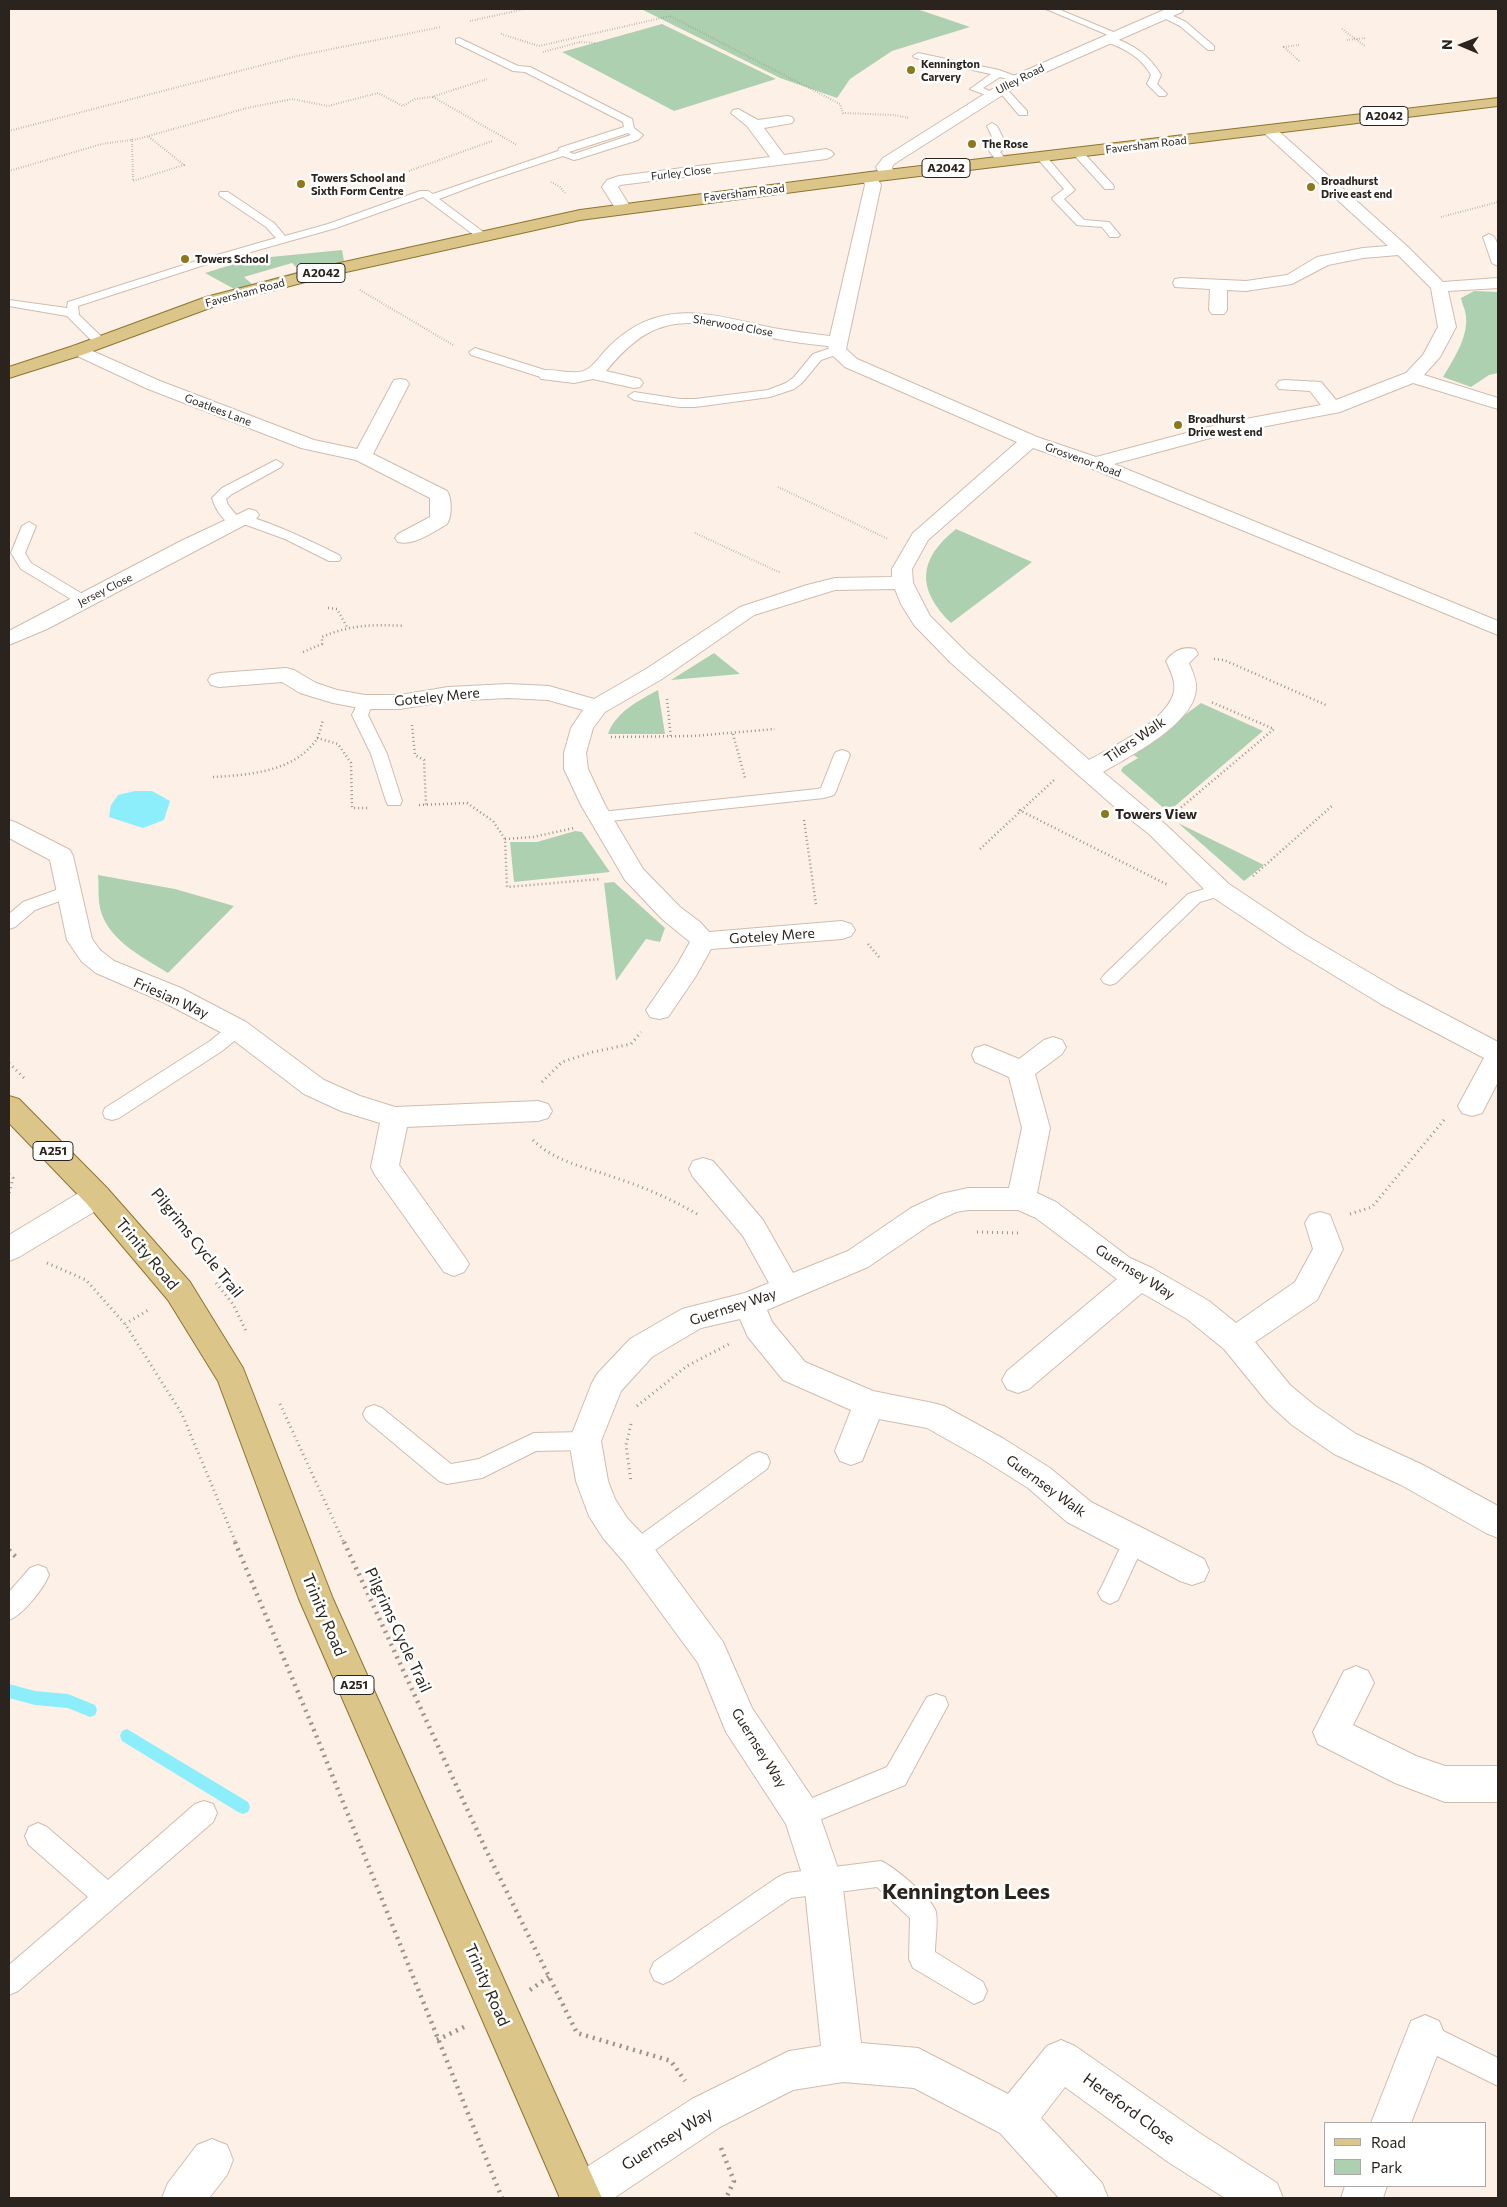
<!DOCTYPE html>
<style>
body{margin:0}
#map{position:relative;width:1507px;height:2207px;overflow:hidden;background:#fdf1e7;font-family:Commissioner,sans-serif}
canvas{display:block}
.frame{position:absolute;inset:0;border:10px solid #2b241e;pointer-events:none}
.legend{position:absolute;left:1324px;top:2122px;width:162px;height:65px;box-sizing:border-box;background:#fff;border:1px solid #aaa7a5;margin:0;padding:6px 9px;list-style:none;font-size:15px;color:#2b241e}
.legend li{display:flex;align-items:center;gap:10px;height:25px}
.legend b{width:25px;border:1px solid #aaa7a5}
.north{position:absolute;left:1437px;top:20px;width:50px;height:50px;-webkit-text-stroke:4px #fff;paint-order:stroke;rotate:271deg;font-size:14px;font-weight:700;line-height:20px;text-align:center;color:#2b241e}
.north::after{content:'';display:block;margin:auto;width:18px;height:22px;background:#2b241e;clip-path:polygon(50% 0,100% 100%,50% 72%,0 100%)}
</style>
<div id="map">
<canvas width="1507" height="2207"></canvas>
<div class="frame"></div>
<ul class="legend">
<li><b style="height:6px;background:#dbc588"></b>Road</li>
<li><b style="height:14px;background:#add1b0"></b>Park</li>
</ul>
<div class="north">N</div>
</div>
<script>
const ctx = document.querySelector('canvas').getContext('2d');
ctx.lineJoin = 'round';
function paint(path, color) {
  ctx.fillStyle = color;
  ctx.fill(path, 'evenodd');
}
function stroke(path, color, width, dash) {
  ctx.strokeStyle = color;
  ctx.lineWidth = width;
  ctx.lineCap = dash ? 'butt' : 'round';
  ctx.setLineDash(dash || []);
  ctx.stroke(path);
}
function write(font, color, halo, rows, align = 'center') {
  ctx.font = font + ' Commissioner,sans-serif';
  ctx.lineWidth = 5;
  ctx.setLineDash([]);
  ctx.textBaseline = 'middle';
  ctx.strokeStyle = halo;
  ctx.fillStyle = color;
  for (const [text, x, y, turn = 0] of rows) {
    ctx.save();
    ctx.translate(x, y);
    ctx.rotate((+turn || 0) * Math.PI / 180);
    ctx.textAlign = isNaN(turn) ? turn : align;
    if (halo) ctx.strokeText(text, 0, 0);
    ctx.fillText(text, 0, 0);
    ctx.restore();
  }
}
paint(new Path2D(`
 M641 9H917L970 27 892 51 850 79 837 98 780 78Z
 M662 24 776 79 674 111 562 52Z
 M342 250 344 261 236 290 205 273 250 259ZM292 263 300 271 252 284 244 277Z
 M1474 291 1498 292V373L1489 375 1471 387 1443 377C1453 360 1468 338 1466 317 1466 311 1462 304 1461 298Z
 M956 529 1032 562 951 623C916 589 918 559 956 529Z
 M714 653 740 674 671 680Z
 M658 690 665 734H608C615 713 639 700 658 690Z
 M1201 703 1263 731 1168 812 1121 771 1123 767 1138 758 1132 754Z
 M1178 823 1264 865 1244 881Z
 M575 831 582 832 610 872 514 882 510 842H537Z
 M98 875 175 889 234 906 168 973C141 956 103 938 99 902 98 893 99 884 98 875Z
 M614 882 665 928 660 942 646 939 616 981 604 883Z`), '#add1b0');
paint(new Path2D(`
 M135 791H152L170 801 164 820 143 828 109 817 111 805 118 795Z`), '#8beefa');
paint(new Path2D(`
 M9 1684 35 1691 68 1694 95 1705 97 1710 95 1715 90 1717 68 1708 35 1705 9 1698Z
 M127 1729 248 1802 250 1807 248 1812 243 1814 238 1812 122 1741 120 1736 122 1731Z`), '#8beefa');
const lane = new Path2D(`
 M1046 9H1058L1123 36 1121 38H1115Z
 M1165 12 1186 22 1214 46V50H1208L1180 26 1162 17V13Z
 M1110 37C1132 43 1149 55 1161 75L1157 84 1167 94 1165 96H1159L1147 84 1151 75C1141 57 1125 49 1107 42L1105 40Z
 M459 38 518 66 530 67 632 119 634 128 643 135 638 140 578 159 574 160 563 156 484 182 439 199 486 234 488 236 486 238H478L423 197 336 228 201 266 78 306 79 315 104 339 106 342 104 345H96L67 316 9 306V300L67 308 68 302 193 262 276 238 266 227 220 196 219 194 220 192H228L274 223 285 236 328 224 420 191H428L433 194 558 151 559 148 624 127 623 122 525 72 513 71 456 43V39ZM628 133 631 135 574 154 569 152Z
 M918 53 999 70 1023 79 1018 82 1000 77 983 88 996 94 991 97 970 89 991 74 915 58 913 56Z
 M1001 85 1004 86 1027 111V115H1019L998 90 996 88Z
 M992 123 997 126 1007 146 1000 152 1008 162 1007 164H999L989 151 996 145 987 126Z
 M1078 150 1082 151 1113 185 1114 187 1113 189H1105L1074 155 1073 153Z
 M1041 154 1045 155 1075 190 1064 199 1084 220 1109 222 1120 235 1118 237H1110L1102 227 1077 225 1053 200 1052 198 1064 189 1036 157Z
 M1489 234C1501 238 1498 256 1498 266L1492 263 1483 237Z
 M837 346 841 347 843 350 841 353 821 360 802 383 794 389 770 397 695 407H680L634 400 628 396 634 392 680 399H695L768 390 786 383 794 377 813 354Z
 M475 348 551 372 553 375 547 379 471 355 469 352Z
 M276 460 283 464 281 467 232 494 226 499 228 505 237 516C253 512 321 546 339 555L341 558 339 561H329L285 539 241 523C228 531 215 509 212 498L222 488Z
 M29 522 36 526 25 553 31 563 89 598 91 601 89 604H79L21 569 11 553 22 526Z
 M365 697 370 699 373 702 368 715 387 754 402 801 400 805H388L386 801 371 754 352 715 360 699Z
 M842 750 848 752 850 755 836 791 834 795 824 798 601 822 595 821 593 817 595 813 601 812 817 789 821 788 834 755 836 752Z
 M1220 884 1226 886 1228 890 1226 894 1200 902 1116 983 1110 985 1104 983 1101 979 1104 975 1188 894Z
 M70 885 76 887 78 891 76 895 35 910 15 927 9 929V914L23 902Z
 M237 1023 243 1024 246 1029 243 1034 222 1051 119 1118 112 1120 105 1118 103 1113 105 1108 210 1041 231 1024Z
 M374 1405 382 1408 451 1464 479 1459 534 1433 585 1432 593 1434 596 1441 593 1448 585 1450 536 1451 482 1478 447 1484 439 1481 366 1420 363 1414 366 1408Z
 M759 1452 767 1455 770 1462 767 1469 644 1558 636 1561 628 1558 625 1551 628 1544 751 1455Z
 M1135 1530 1143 1533 1146 1540 1118 1600 1110 1604 1102 1600 1098 1593 1102 1586 1127 1533Z
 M38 1565 46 1568 49 1575C43 1589 23 1615 9 1620V1592L30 1568Z
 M936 1694 945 1697 948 1705 905 1785 802 1827 793 1824 789 1815 793 1806 887 1767 927 1697Z
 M204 1801 213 1804 217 1813 213 1822 18 1991 9 1995V1965L88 1897 29 1845 25 1836 29 1827 38 1823 47 1827 108 1880 195 1804Z
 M881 1861C894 1867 932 1898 936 1912 938 1924 935 1940 935 1952L983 1982 987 1991 983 2000 974 2004 913 1968 909 1959 910 1918 877 1887 791 1898 672 1980 663 1984 654 1980 650 1971 654 1962 778 1877 787 1873Z
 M1425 2022 1498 2058V2086L1415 2045 1412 2035 1415 2025Z`);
const street = new Path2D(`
 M1166 9H1184L1182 12 1023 82 894 164 892 167 894 175 891 178H881L876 167 883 158 1013 76Z
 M738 109 758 120 787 116 792 117 794 120 792 123 764 128 784 155 826 149 831 151 834 154 831 157 826 159 620 185 618 187 631 208 629 211H617L602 187 607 180 619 176 770 157 747 126 731 113 733 110Z
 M1269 126 1274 127 1408 247 1443 282 1498 278V288L1448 291 1456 327 1440 357 1424 375 1498 398V409L1413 383 1340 412 1225 434 1114 464 1498 621V635L1088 467 1033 448 928 540 912 569 913 583 930 616 967 653 1089 760C1113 747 1169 720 1174 691 1176 681 1170 670 1166 661 1173 651 1183 646 1195 649L1198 654 1189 663C1192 671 1197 680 1196 689 1194 724 1130 756 1103 772L1165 824 1229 884 1307 936 1399 990 1498 1042V1082L1482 1113 1472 1116 1462 1113 1458 1106 1484 1058 1381 1004 1289 948 1211 896 1149 834 1117 809 951 663 914 625 901 604 895 589 835 590 754 615 662 679 605 712 593 728 586 753 588 769 605 805 643 869 680 907 700 922 709 932 842 921 851 924 855 930 851 936 842 939 711 949 696 976 668 1017 659 1019 650 1017 646 1010 677 965 690 942 662 919 625 880 581 805 564 769V753L571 728 583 710 548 700 508 698 448 701 400 709H365L333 703 300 693 282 682 219 687 211 685 208 680 211 675 219 673 286 668 294 670 316 683 337 690 365 695H400L448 687 508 684 549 686 594 699 646 669 740 607 807 585 835 578 892 577V569L913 533 1017 442 845 367 831 354 828 346C809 344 790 342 772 338 739 331 700 317 666 326 641 332 622 352 606 371L640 379 643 383 640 387 634 388 593 379 574 383 541 379 538 375 541 371C555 367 576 378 589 368 595 364 600 356 605 351 619 336 635 324 655 318 694 306 735 320 773 328 792 331 811 334 830 336L865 185 862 177 865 174H875L881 185 846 349 857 359 1037 437 1096 457 1224 423 1321 405 1310 391 1279 389 1276 385 1279 381 1285 380 1321 382 1336 400 1406 373 1423 355 1438 327 1431 288 1398 255 1363 258 1328 265 1292 284 1246 291 1227 290V310L1224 314H1212L1209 310 1210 289 1175 287 1173 283 1175 279 1181 278 1246 281 1287 275 1317 257 1363 248 1388 246 1264 133 1262 130 1264 127Z
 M79 345 160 381 314 440 357 449 394 380 400 379 406 380 409 384 373 454 447 491C452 498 452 517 447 524 433 532 414 546 398 542L395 538 398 534 430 517V498L356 460 301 448 148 389 73 354 70 350 73 346Z
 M249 509 256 511 259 515 256 519 47 629 9 645V631L181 541Z
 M9 820 17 823 70 850 73 856 92 939 100 950 114 961 181 988 246 1022 324 1080 360 1096 395 1107 538 1101 548 1104 552 1111 548 1118 538 1121 407 1127 399 1165 464 1256 469 1264 464 1272 454 1276 444 1272 375 1175 371 1167 380 1123 341 1111 304 1094 228 1036 163 1002 96 973 82 962 67 940 50 860 9 838Z
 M1053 1037 1062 1040 1066 1047 1062 1054 1035 1074 1050 1128 1037 1193 1056 1202 1130 1258 1152 1268 1209 1301 1236 1323 1295 1282 1313 1249 1305 1223 1310 1215 1320 1212 1330 1215 1343 1249 1317 1300 1255 1342 1290 1385 1314 1405 1356 1434 1423 1465 1498 1506V1538L1486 1533 1401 1485 1334 1454 1292 1425 1268 1403 1224 1349 1187 1319 1142 1293 1029 1389 1018 1393 1007 1389 1002 1380 1007 1371 1117 1279 1036 1218 1018 1210H968L956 1212 931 1224 868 1267 767 1310 772 1322 805 1362 873 1391 933 1403 944 1406 1004 1439 1050 1468 1091 1502 1204 1559 1209 1570 1204 1581 1192 1585 1180 1581 1067 1522 1028 1488 982 1459 927 1428 879 1419 862 1461 851 1465 840 1461 835 1451 851 1410 783 1380 748 1337 740 1319 701 1328 652 1357 621 1391 601 1441 608 1481 615 1499 627 1518 648 1540 723 1642 752 1708 815 1802 842 1880 861 2043 918 2048 1008 2094 1047 2046 1061 2040 1075 2046 1198 2132 1277 2183 1283 2198H1225L1168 2162 1065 2087 1041 2118 1102 2183 1108 2198H1059L1000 2133 914 2088 843 2082 793 2090 720 2127 614 2198H560L559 2196 565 2181 692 2099 789 2051 821 2046 804 1880 786 1824 726 1732 698 1663 624 1562 603 1538 589 1516 576 1481 569 1441 592 1383 597 1374 630 1339 682 1309 745 1293 769 1283 743 1236 693 1177 689 1169 693 1161 703 1158 713 1161 763 1220 793 1273 848 1251 911 1208 941 1194 968 1188H1009L1022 1128 1009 1077 975 1062 972 1055 975 1048 985 1045 1019 1059 1044 1040Z
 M97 1185 107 1188 111 1196 107 1204 19 1257 9 1261V1235L87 1188Z
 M1356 1666 1368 1671 1374 1683 1353 1725 1416 1756 1445 1766H1498V1802H1445L1395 1783 1318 1744 1313 1732 1344 1671Z
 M1425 2015 1439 2021 1445 2035 1411 2123H1371L1411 2021Z
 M212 2139 227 2145 233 2160 227 2175 209 2198H162L168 2183 197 2145Z
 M1345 2186H1387L1383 2198H1341Z`);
const primary = new Path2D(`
 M1498 98V106L870 182 580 220 328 276 218 305 85 354 9 378V367L73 346 206 297 326 266 580 210 870 172Z
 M9 1096 19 1099 107 1188 190 1282 243 1368 333 1599 602 2198H560L299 1599 218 1381 168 1300 87 1204 9 1123Z`);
stroke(lane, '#d0bcad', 2);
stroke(street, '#d0bcad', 2);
stroke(primary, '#8e742f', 2);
stroke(new Path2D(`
 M470 21 525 9
 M1342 29 1365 46
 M501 34 539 46 670 16 840 104 843 113 893 115 910 118
 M1347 40 1364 38 1366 40
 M1299 45 1284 47 1299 61
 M543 52 580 42 596 43
 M433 97 517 145
 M9 131 297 56 441 27
 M132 139 133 181 184 165 148 136
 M9 171 102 144 138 139 247 108 292 99 328 106 378 93 403 106 415 99 432 97 487 79
 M409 171 492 141
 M551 182 560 187 565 193
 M1441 217 1498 202
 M360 290 453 345
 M778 487 888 539
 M695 533 781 573`), '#9d938b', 2, [0.5, 2]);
stroke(new Path2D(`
 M328 608 337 609 347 627
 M303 652 322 644V637C349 625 374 624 404 626
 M1214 659 1224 660 1326 705
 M667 699 671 738
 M412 725 415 755 424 760 426 805
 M733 734 745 778
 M611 737 693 736 775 729
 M317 738 338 744 351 763 352 808H368
 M213 777C249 775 294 772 317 739 320 733 321 726 323 720
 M419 805 467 803 493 821 505 839 507 887 601 879
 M1019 810 1168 885
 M1178 810 1274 729 1211 702
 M804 820 816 905
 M505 839 533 837 574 828
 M980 849 1054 780
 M1253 876 1333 805
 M868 944 879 957`), '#9d938b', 2.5, [1, 3]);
stroke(new Path2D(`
 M9 1063 26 1080
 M542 1082 562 1062 593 1052 631 1044 641 1032
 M533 1140C556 1163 587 1167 616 1178 644 1187 671 1199 697 1214
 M9 1174 13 1178 9 1194
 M1350 1214 1372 1207 1444 1120
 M977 1232 1018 1233
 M47 1263 86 1280 125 1324 182 1414 236 1543
 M216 1283 233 1304 247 1333
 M125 1324 150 1309
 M280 1404 344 1543
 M637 1406 687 1366 731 1343
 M631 1424 626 1445 631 1482`), '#9d938b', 3, [1, 4]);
stroke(new Path2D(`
 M235 1542 316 1735 502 2198
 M344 1542 486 1850 577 2033 671 2061 685 2081
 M9 1550 16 1557
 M530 1990 550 1976
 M437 2040 466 2026
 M721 2148 734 2181 726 2198`), '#9d938b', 4.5, [2, 5]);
paint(lane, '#fff');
paint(street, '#fff');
paint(primary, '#dbc588');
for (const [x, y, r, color] of [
 [911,70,5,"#8d781c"],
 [972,144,5,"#8d781c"],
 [301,184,5,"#8d781c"],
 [1311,187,5,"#8d781c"],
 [185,259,5,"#8d781c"],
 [1178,425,5,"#8d781c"],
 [1105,814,5,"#8d781c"]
]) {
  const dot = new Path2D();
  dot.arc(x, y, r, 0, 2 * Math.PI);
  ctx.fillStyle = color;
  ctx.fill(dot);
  stroke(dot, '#fff', 2);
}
write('bold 11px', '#2b241e', '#fff', [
 ["Kennington",921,64],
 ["Carvery",921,77],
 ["The Rose",982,144],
 ["Towers School and",311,178],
 ["Sixth Form Centre",311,191],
 ["Broadhurst",1321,181],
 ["Drive east end",1321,194],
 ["Towers School",195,259],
 ["Broadhurst",1188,419],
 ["Drive west end",1188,432]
], 'left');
write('11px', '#2b241e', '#fff', [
 ["Ulley Road",1020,79,-27],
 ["Faversham Road",1146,145,-7],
 ["Furley Close",681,173,-7],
 ["Faversham Road",744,193,-7],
 ["Faversham Road",245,293,-15],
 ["Sherwood Close",733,326,10],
 ["Goatlees Lane",218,410,21],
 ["Grosvenor Road",1083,460,20],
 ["Jersey Close",105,590,-27]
]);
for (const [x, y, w] of [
 [1384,116,48],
 [946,168,48],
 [321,273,48],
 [53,1151,40],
 [354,1685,40]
]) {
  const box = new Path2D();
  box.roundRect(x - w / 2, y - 9.5, w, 19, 4);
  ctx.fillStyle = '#fff';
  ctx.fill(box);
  stroke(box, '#2b241e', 1);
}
write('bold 12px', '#2b241e', null, [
 ["A2042",1384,116],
 ["A2042",946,168],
 ["A2042",321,273],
 ["A251",53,1151],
 ["A251",354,1685]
]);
write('14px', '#2b241e', '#fff', [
 ["Goteley Mere",437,697,-6],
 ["Tilers Walk",1135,740,-34],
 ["Goteley Mere",772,936,-4],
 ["Friesian Way",171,998,24],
 ["Guernsey Way",1135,1272,32],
 ["Guernsey Way",733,1307,-18],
 ["Guernsey Walk",1046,1486,36],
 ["Guernsey Way",759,1748,58]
]);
write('bold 14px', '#2b241e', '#fff', [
 ["Towers View",1115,814]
], 'left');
write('16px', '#2b241e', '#fff', [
 ["Pilgrims Cycle Trail",197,1243,51],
 ["Trinity Road",147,1254,50],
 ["Trinity Road",324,1615,67],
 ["Pilgrims Cycle Trail",398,1630,65],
 ["Trinity Road",487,1985,66],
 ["Hereford Close",1129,2109,36],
 ["Guernsey Way",667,2139,-32]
]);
write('bold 22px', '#2b241e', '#fff', [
 ["Kennington Lees",966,1892]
]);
</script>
